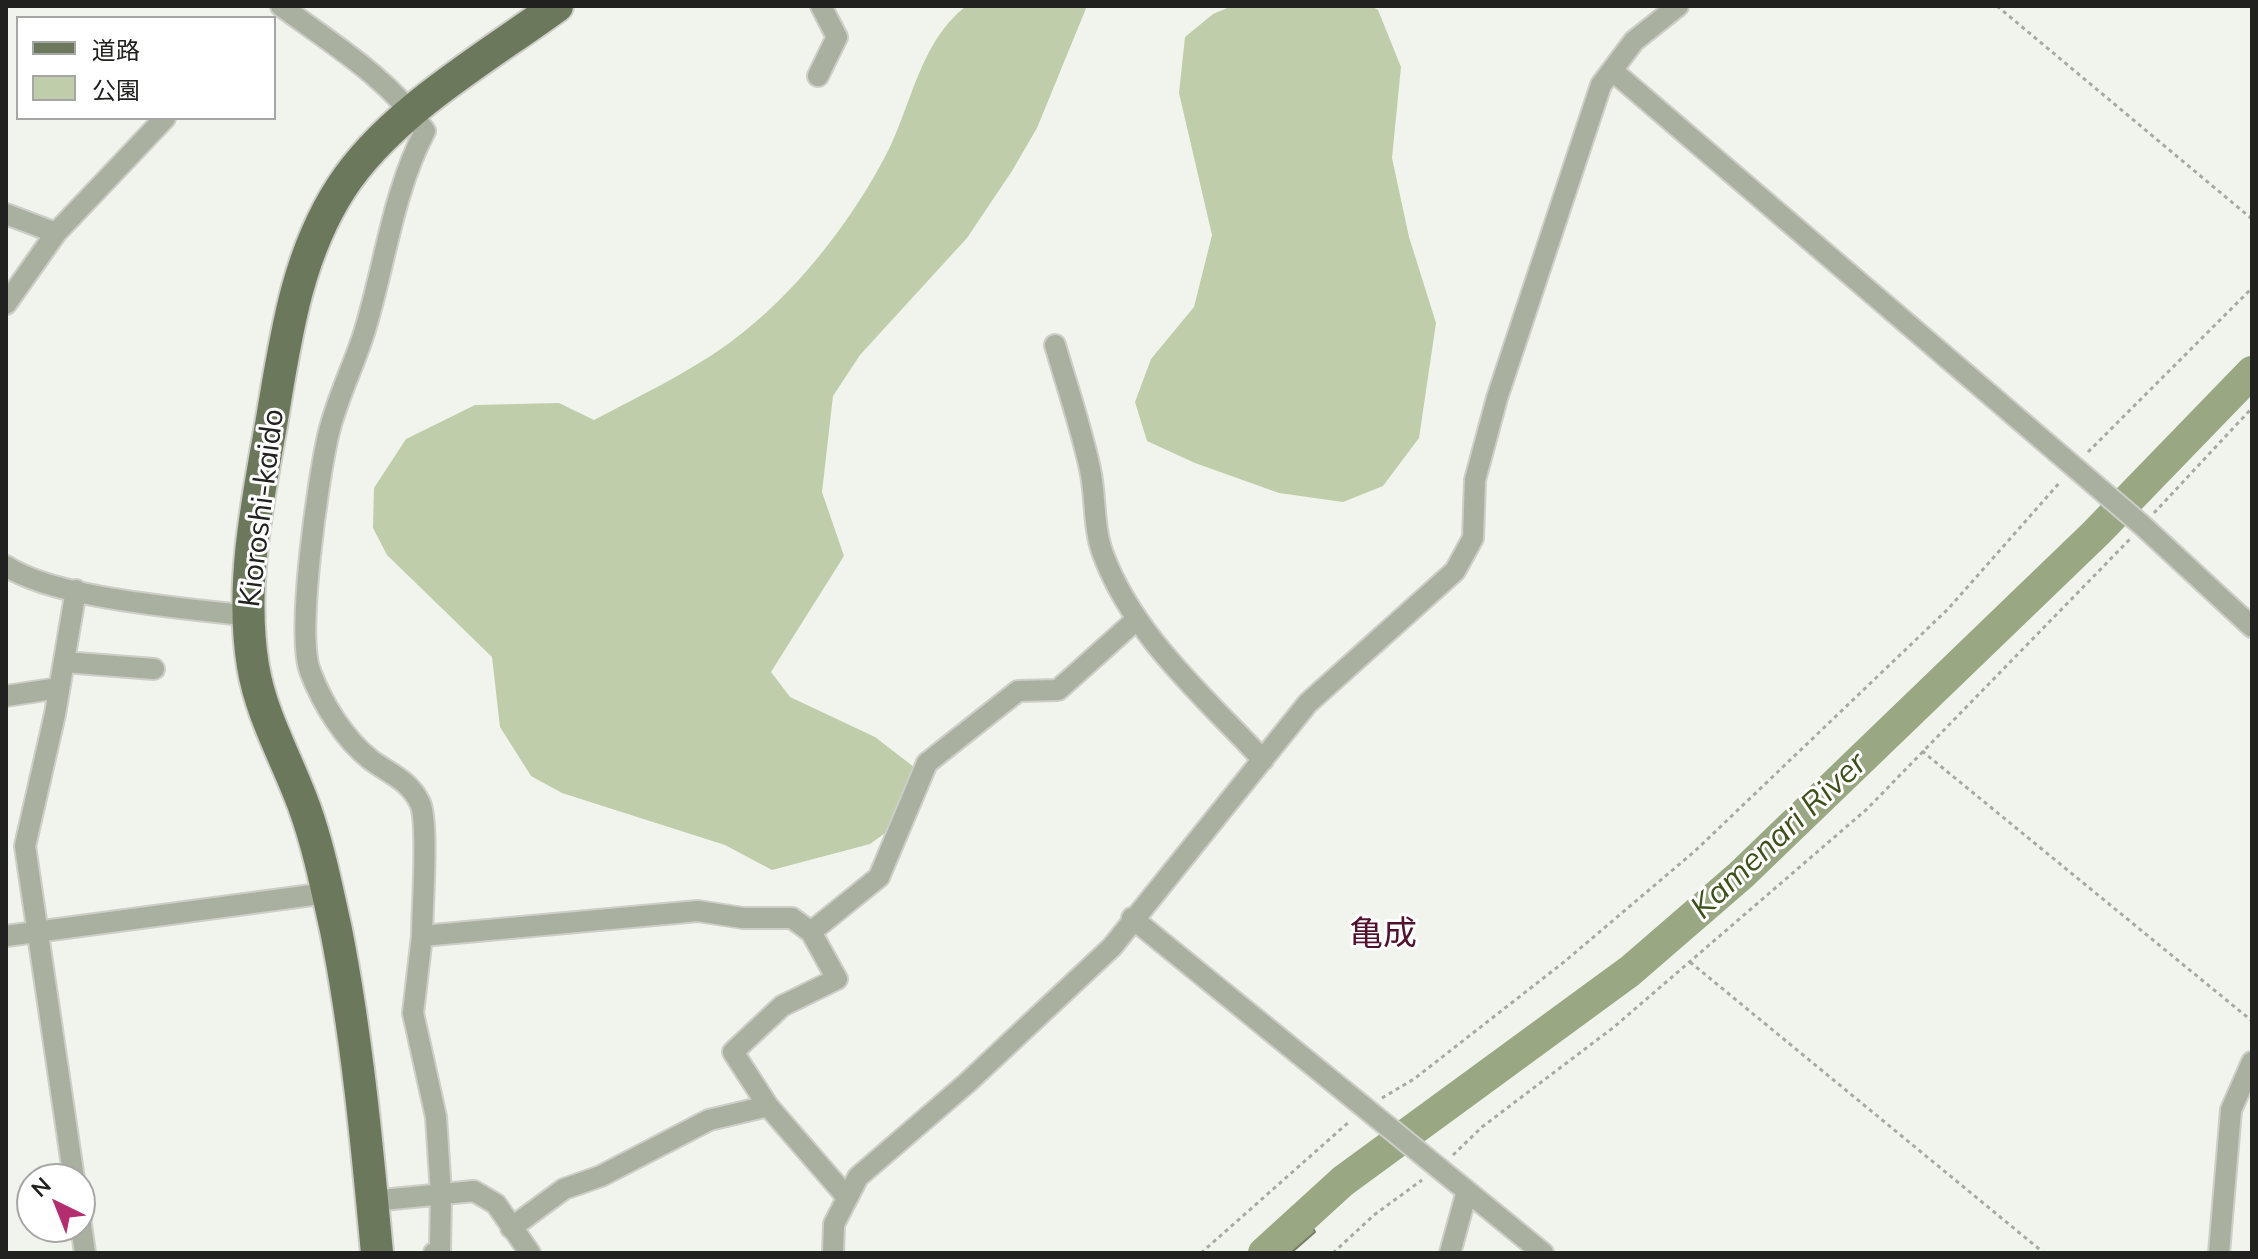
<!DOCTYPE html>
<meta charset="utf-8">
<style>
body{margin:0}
#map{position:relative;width:2258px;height:1259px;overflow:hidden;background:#f1f4ec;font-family:Mulish,"Noto Sans JP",sans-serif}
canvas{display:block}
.frame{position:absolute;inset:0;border:8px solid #21221f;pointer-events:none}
.legend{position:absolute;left:16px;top:16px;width:260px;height:104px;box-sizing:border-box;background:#fff;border:2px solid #a6a7a5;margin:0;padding:10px 14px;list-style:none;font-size:24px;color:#21221f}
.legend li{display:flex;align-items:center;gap:16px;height:40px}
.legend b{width:40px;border:2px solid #a6a7a5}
.north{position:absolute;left:16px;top:1163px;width:80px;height:80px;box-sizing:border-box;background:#fff;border:2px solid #a6a7a5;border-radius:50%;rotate:317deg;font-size:22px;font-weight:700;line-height:32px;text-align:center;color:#21221f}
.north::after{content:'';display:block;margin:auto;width:28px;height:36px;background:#b52d6e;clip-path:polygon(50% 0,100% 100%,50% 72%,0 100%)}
</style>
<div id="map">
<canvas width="2258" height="1259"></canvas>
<div class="frame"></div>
<ul class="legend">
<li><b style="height:10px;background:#6c785b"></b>道路</li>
<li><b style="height:22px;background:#bfcdaa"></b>公園</li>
</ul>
<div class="north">N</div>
</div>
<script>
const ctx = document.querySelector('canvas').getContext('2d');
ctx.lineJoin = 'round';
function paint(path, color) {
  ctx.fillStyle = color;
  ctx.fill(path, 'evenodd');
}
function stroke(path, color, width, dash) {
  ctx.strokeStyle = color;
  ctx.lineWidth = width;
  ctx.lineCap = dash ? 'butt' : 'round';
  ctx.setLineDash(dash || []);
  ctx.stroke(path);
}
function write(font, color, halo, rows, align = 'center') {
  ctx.font = font + ' Mulish,"Noto Sans JP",sans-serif';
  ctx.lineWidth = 6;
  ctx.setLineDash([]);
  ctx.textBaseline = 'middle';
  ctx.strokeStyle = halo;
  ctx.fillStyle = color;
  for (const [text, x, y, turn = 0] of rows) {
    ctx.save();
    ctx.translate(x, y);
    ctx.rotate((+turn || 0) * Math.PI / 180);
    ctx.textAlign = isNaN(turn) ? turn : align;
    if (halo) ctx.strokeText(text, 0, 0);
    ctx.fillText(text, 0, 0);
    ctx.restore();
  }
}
paint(new Path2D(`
 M966 6H1087L1037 128 1012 171 967 238 860 355 833 396 822 492 844 556 771 672 790 697 875 737 923 774 899 823 870 844 772 870 725 845 562 793 531 776 500 727 492 657 387 555 373 528 374 488 406 439 475 405 559 403 594 420C645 393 701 367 746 330 802 285 853 218 886 155 912 105 919 43 966 6Z
 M1232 6H1371L1378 10 1401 67 1392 158 1409 237 1436 323 1419 438 1383 486 1343 502 1279 493 1195 463 1147 441 1135 402 1151 359 1194 307 1212 235 1179 93 1185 37 1213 14Z`), '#bfcdaa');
const water = new Path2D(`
 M1300 1205 1315 1232 1291 1253H1248Z`);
paint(water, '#99a783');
stroke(water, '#757f65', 2);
stroke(new Path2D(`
 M1264 1253 1343 1181 1630 971 1741 875 2096 533 2252 372`), '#99a783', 32);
const street = new Path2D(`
 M281 6C331 43 390 79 425 131 392 194 385 266 364 333 353 368 336 400 328 436 318 480 296 633 310 671 322 703 344 739 371 760 390 774 409 780 420 803 429 822 422 910 422 936L698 911 743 918H792L811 932 837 979 782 1006 733 1052 768 1106 846 1196
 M1614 72 2143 526 2252 627
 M818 76 837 37 821 6
 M6 214 56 233
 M6 304 56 233 165 118
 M1055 345C1067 386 1081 427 1090 469 1096 496 1093 528 1103 554 1133 636 1205 697 1263 760
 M6 566C56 599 186 608 249 616
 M64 662 154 669
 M6 696 59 688
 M1132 918 1543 1253
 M811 932 879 877 927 763 1018 691 1058 690 1136 620
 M6 936 327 893
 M422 936 413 1013 436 1117 441 1193 440 1251 434 1253
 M74 1179 25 846 55 714 76 590
 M372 1201 474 1191 496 1204 530 1253
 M80 1218 85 1253
 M511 1228 564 1189 601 1176 709 1120 768 1106
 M833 1253 834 1224 858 1177 967 1083 1112 947 1308 703 1455 571 1473 538 1475 480 1497 398 1601 85 1634 41 1678 6
 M1450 1253 1467 1191
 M2219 1253 2231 1110 2252 1062`);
const primary = new Path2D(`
 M377 1253C367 1145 357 1037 336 930 327 890 319 848 305 809 288 761 261 716 253 666 240 587 257 503 271 425 285 343 295 259 341 188 389 113 486 58 557 6`);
stroke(street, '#cccec7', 24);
stroke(primary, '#cccec7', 36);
stroke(new Path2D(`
 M1997 6 2252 219
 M2088 452 2252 288
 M2154 513 2252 408
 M1922 751 2252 1021
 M1690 962 2044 1253
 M1382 1098 1414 1079 1564 962 1695 851 1948 609 2061 481
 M1453 1155 1482 1127 1614 1027 1867 809 2130 539
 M1201 1253 1350 1121
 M1333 1253 1374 1215 1422 1180`), '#a7a9a3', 3, [4, 4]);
stroke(street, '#a9b0a0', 20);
stroke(primary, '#6c785b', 32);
write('30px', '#21221f', '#fff', [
 ["Kioroshi-kaido",262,508,-83]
]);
write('italic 32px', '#3d5018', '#fff', [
 ["Kamenari River",1779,836,-43]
]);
write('34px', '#51102e', '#fff', [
 ["亀成",1383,935]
]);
</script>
